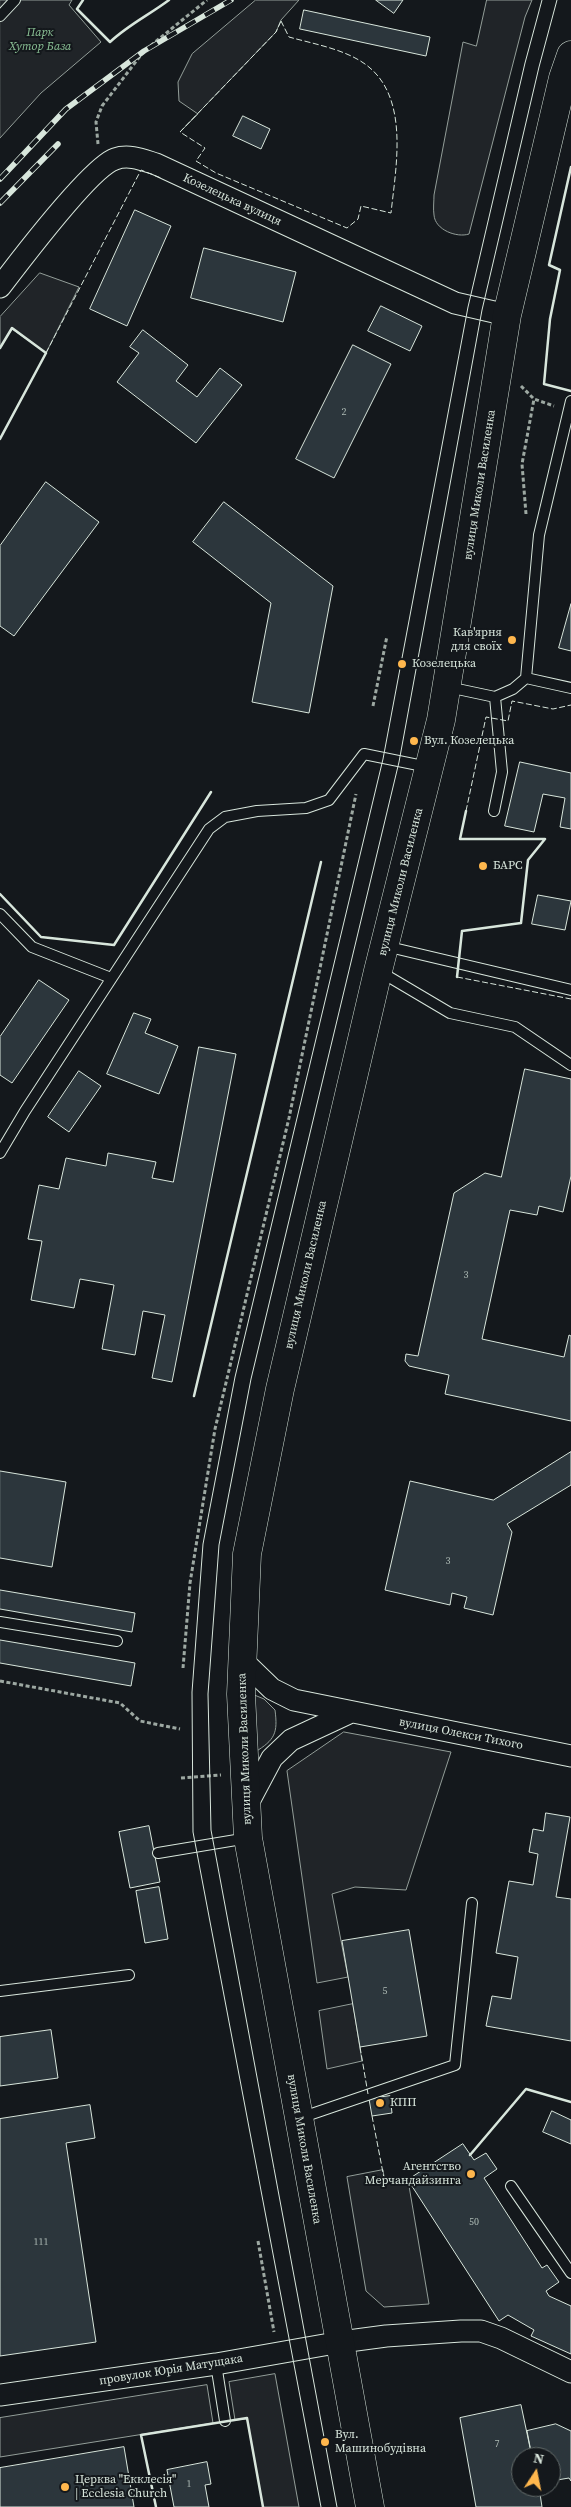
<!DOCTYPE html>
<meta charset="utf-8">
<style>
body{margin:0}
#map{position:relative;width:571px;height:2507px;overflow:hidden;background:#14181c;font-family:"Source Serif 4",serif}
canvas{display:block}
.north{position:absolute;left:511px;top:2447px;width:50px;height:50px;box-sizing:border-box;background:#14181c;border:1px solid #626a69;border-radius:50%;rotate:11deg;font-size:14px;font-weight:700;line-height:20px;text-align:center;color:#d8e6dc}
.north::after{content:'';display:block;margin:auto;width:18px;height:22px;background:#ffb74d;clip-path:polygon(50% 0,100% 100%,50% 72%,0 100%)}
</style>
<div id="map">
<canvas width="571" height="2507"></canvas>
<div class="north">N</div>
</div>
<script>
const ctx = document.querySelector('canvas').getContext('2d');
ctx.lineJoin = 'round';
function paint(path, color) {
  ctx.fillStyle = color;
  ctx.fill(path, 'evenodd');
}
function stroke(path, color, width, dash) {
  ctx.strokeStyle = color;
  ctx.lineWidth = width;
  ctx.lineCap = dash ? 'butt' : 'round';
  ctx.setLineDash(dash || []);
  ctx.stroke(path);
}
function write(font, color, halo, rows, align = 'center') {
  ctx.font = font + ' "Source Serif 4",serif';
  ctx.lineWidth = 4;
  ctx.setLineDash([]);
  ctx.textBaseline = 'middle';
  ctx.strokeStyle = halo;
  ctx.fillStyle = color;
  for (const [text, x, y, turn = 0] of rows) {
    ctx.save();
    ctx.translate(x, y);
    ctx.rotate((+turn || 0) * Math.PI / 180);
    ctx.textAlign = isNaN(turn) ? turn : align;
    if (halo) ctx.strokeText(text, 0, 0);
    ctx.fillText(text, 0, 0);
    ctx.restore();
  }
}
const green = new Path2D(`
 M0 0H72L69 5 101 42 41 93 0 138Z
 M256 0H299L281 20 276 32 180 132 198 114 179 101 178 82 192 54Z
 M487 0H532L525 17 469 234C457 238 435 230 434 215 433 209 434 201 434 195L463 42 476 46Z
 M40 273 79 287 46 353 12 329 0 348V317Z
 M252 1694 264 1699 275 1710C278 1733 275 1740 255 1752Z
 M344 1732 451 1752 406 1890 355 1887 332 1894 348 1977 317 1983 287 1771Z
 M353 2004 362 2061 327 2069 319 2011Z
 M383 2170 385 2183 408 2180 429 2304 384 2307 366 2291 347 2177Z
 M275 2374 299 2507H263L247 2419 235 2420 229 2382Z
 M207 2385 213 2423 0 2457V2418Z`);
paint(green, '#202428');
stroke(green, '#939e99', 1);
const building = new Path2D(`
 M376 0H403L394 13Z
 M304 10 430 37 426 56 300 29Z
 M243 116 270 129 261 149 233 136Z
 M135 210 171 226 127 326 90 309Z
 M204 248 296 272 283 322 191 298Z
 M381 306 422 326 410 351 368 331Z
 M143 330 188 365 176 381 197 397 220 368 242 385 196 443 117 382 139 353 130 347Z
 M353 345 391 364 334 478 296 459Z
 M46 482 99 522 14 636 0 626V546Z
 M224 502 333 586 309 713 252 702 271 603 193 542Z
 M571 604V651L559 648Z
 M520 762 571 773V829L560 827 565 798 543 794 534 832 505 826Z
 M538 895 571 901 565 930 532 924Z
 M39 980 69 1000 12 1083 0 1075V1037Z
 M134 1013 151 1019 145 1033 178 1046 159 1094 107 1074Z
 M199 1047 236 1054 172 1382 152 1378 165 1315 143 1311 135 1355 102 1349 114 1285 80 1279 74 1308 31 1300 42 1241 28 1239 39 1185 59 1189 66 1158 106 1166 108 1153 156 1162 152 1178 173 1182Z
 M525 1069 571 1079V1176L563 1212 539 1206 537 1215 510 1210 482 1339 564 1357 569 1335 571 1336V1421L445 1394 449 1375 409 1366 405 1361 406 1354 418 1356 454 1193 485 1173 501 1177Z
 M79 1071 101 1086 69 1132 48 1117Z
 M571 1452V1485L507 1524 512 1532 493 1615 464 1608 467 1597 452 1593 450 1605 385 1590 410 1481 493 1500Z
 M0 1471 66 1482 52 1567 0 1558Z
 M0 1590 135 1613 132 1632 0 1609Z
 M0 1640 135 1663 131 1686 0 1663Z
 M546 1813 570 1817 556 1897 571 1899V2041L486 2026 492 1996 511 1999 518 1957 496 1953 509 1881 533 1885 538 1854 529 1852 533 1829 543 1831Z
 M149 1826 160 1882 130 1888 119 1832Z
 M159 1887 168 1939 145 1943 136 1891Z
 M409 1930 427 2036 360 2047 342 1941Z
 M51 2030 58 2078 0 2086V2037Z
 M390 2096 392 2113 372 2116 369 2099Z
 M90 2105 95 2138 66 2143 96 2342 0 2356V2119Z
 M552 2111 571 2120V2144L543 2132Z
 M463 2144 474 2160 486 2153 497 2169 484 2178 542 2268 547 2265 559 2282 546 2291 549 2296 571 2306V2354L531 2336 534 2330 508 2315 499 2321 408 2180Z
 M521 2405 532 2457H521V2487H539L542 2507H476L460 2418Z
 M556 2424 571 2431V2481L569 2478 551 2481V2457H532L527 2431Z
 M124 2447 134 2507H0V2468Z
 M207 2462 211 2484 205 2485 209 2507H174L167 2470Z`);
paint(building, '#2c363c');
stroke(building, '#d8e6dc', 1);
const service = new Path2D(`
 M0 16 15 0
 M526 678 571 688
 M448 687 495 697 513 689 526 678 539 535 571 401
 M494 811 502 772 495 697
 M0 914 32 947 111 978
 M385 946 571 990
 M379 971 450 1013 515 1027 571 1065
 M0 1153 25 1111 209 829 225 817 257 811 306 808 329 800 364 754 428 767
 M0 1622 117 1641
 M158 1853 248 1838
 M0 1991 129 1975
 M300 2118 455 2065 472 1903
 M511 2186 571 2273
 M216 2364 225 2421`);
const minor = new Path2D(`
 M0 287C19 262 91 167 115 159 129 154 143 160 156 164L455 303 507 315
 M242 1660 272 1689 294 1700 571 1756
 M247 1805 272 1758 291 1740 351 1712
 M0 2395 216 2364 341 2342 386 2336 461 2331H481L501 2338 571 2372`);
const secondary = new Path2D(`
 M370 2507 248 1838 241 1694 247 1554 280 1389 378 971 441 720 507 315 563 78 571 55`);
stroke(service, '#d8e6dc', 12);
stroke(minor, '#d8e6dc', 23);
stroke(secondary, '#d8e6dc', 29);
stroke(new Path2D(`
 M98 144 96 122 102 106 144 51 207 0
 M521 386 534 399 554 406
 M526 514 522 464 534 399
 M373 706 387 636
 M183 1668 190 1583 215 1429 289 1118 356 794
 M0 1681 120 1703 140 1721 180 1729
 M181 1778 221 1775
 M258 2241 274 2332`), '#9da8a2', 3, [4, 2.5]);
stroke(service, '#14181c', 10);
stroke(minor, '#14181c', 21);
stroke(secondary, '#14181c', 28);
stroke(new Path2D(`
 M321 2507 193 1832 192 1692 203 1544 235 1377 383 759 468 307 525 63 542 0
 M337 2507 211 1830 208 1694 219 1545 251 1379 399 762 482 310 539 67 557 0`), '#d8e6dc', 1);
const rail = new Path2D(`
 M0 179 66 109 144 51 231 0
 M0 203 58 144`);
stroke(rail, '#d8e6dc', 5.5);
stroke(rail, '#14181c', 4, [11]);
stroke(new Path2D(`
 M281 21 289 37C314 44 344 49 365 64 410 96 396 166 391 213L361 206 358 219 347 228 216 173 196 161 205 148 180 132 276 32Z
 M46 353 141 170 161 178
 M466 811 486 717 508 721 512 701 553 709 571 705
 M457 977 571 999
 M360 2047 368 2094
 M372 2116 385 2183 408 2180`), '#d8e6dc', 1, [6, 2.5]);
stroke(new Path2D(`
 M83 0 77 9 110 42C128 25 149 15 169 0
 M571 167 549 265 560 270 550 319 544 384 571 391
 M0 348 12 328 46 353 0 439
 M0 894 41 937 114 945 211 792
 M457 977 462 931 521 923 528 860 545 839H460L466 811
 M194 1396 321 862
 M470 2155 526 2089 571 2102
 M156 2507 141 2435 247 2418 263 2507`), '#d8e6dc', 2.5);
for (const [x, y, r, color] of [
 [512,640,5,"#ffb74d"],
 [402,664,5,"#ffb74d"],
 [414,741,5,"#ffb74d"],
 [483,866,5,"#ffb74d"],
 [380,2103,5,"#ffb74d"],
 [471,2174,5,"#ffb74d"],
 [325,2442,5,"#ffb74d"],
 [65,2487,5,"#ffb74d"]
]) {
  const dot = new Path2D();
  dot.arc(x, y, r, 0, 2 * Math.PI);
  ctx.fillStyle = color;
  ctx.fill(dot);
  stroke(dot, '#14181c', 2);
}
write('10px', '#adbab4', null, [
 ["2",344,412],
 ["3",466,1275],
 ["3",448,1561],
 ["5",385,1991],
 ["50",474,2222],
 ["111",41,2242],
 ["7",497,2444],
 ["1",189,2484]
]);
write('italic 12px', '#8ac095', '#14181c', [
 ["Парк",40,33],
 ["Хутор База",40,47]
]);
write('12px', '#d8e6dc', '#14181c', [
 ["Козелецька вулиця",232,200,25],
 ["вулиця Миколи Василенка",480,485,-81],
 ["вулиця Миколи Василенка",401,882,-76],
 ["вулиця Миколи Василенка",306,1275,-77],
 ["вулиця Олекси Тихого",461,1734,11],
 ["вулиця Миколи Василенка",245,1749,-92],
 ["вулиця Миколи Василенка",304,2149,80],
 ["провулок Юрія Матущака",171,2370,-9]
]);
write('12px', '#d8e6dc', '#14181c', [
 ["Кав'ярня",502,633,"right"],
 ["для своїх",502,647,"right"],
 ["Козелецька",412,664],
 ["Вул. Козелецька",424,741],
 ["БАРС",493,866],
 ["КПП",390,2103],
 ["Агентство",461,2167,"right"],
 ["Мерчандайзинга",461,2181,"right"],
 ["Вул.",335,2435],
 ["Машинобудівна",335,2449],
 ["Церква \"Екклесія\"",75,2480],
 ["| Ecclesia Church",75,2494]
], 'left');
</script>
